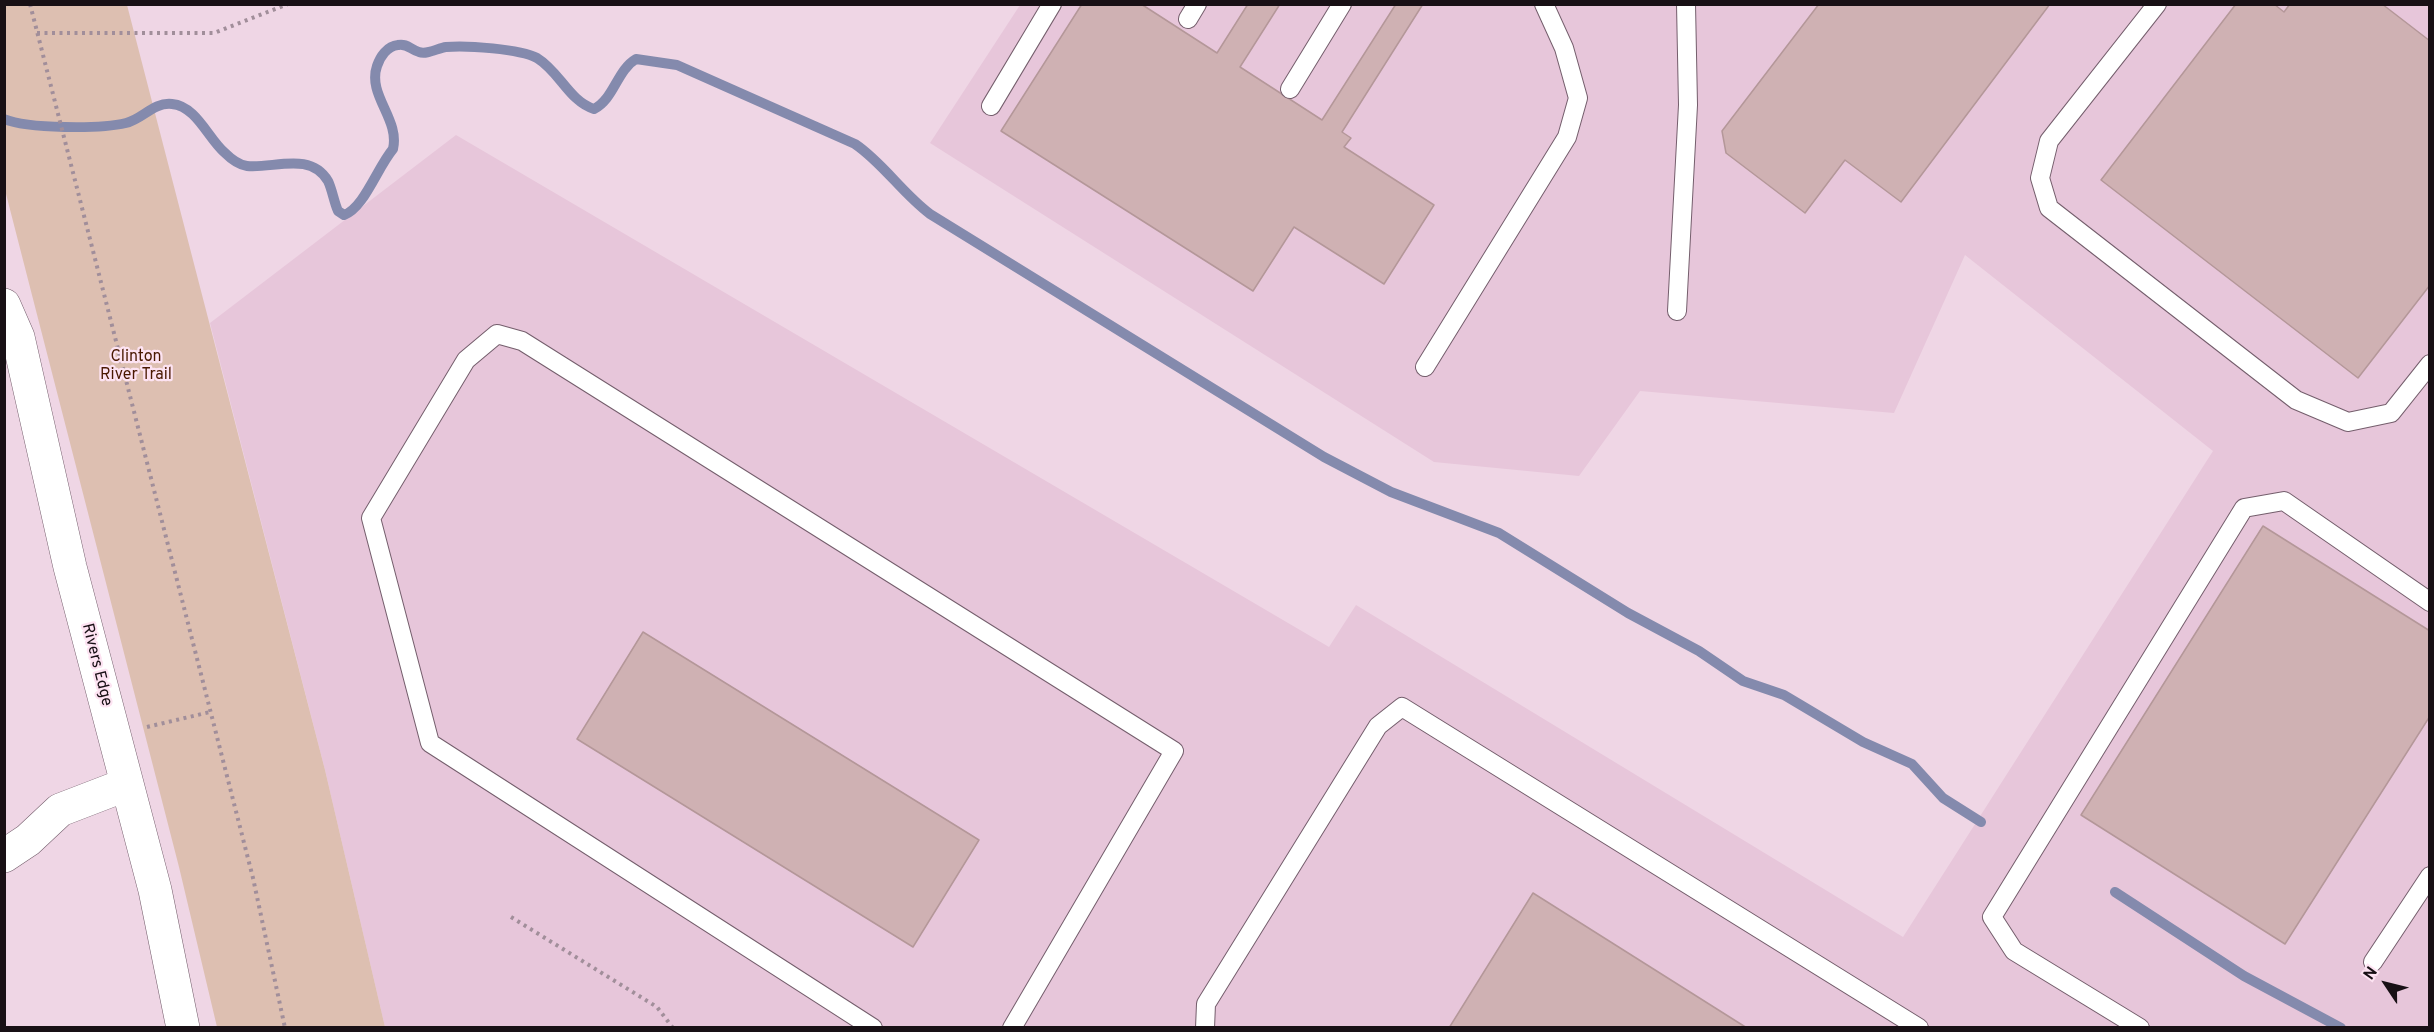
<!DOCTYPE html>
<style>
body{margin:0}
#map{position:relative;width:2434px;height:1032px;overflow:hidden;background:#efd6e5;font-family:Overpass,sans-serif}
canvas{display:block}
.frame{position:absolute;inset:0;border:6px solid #181015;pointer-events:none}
.north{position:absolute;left:2356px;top:954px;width:60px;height:60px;-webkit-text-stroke:4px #fde3f2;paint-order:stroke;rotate:305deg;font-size:16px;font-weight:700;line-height:24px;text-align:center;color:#181015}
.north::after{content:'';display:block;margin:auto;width:21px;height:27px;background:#181015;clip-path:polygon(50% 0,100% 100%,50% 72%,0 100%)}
</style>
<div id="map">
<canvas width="2434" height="1032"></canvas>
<div class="frame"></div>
<div class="north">N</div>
</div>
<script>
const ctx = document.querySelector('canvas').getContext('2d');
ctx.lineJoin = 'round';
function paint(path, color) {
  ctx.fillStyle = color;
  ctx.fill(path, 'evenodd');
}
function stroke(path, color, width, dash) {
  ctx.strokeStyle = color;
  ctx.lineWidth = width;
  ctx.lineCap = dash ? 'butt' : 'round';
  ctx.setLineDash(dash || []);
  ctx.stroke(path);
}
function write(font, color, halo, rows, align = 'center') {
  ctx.font = font + ' Overpass,sans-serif';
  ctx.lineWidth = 4.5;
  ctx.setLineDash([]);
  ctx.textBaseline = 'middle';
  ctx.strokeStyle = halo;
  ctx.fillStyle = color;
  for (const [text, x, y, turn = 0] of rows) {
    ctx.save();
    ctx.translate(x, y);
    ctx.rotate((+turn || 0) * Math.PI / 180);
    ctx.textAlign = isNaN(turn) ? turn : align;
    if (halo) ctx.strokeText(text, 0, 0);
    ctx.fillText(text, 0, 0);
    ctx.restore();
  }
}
paint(new Path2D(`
 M1020 5H2429V1027H385L325 770 210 323 456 135 1329 647 1356 605 1903 937 2213 451 1965 255 1894 413 1640 391 1579 476 1434 462 930 143Z`), '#e7c6da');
paint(new Path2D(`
 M4 5H127L325 770 385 1027H217L179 867 5 190Z`), '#ddbfb1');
stroke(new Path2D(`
 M4 119C28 129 101 129 126 123 143 119 153 102 172 104 196 106 208 138 224 152 230 158 239 165 247 166 273 169 310 151 328 181 332 189 334 202 338 211L344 215C364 208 377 168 393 149 400 119 367 95 377 66 380 57 387 46 398 45 407 43 411 50 419 52 427 55 438 48 446 47 466 45 520 49 537 58 560 72 569 101 594 109 614 99 617 70 636 59L677 65 855 144C883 163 902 193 930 214L1324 457 1391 492 1499 533 1628 613 1699 651 1743 681 1784 695 1863 742 1912 764 1943 798 1981 822
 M2115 892 2244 976 2341 1028`), '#848aad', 10);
const building = new Path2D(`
 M1082 4H1141L1217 53 1248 4H1280L1240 67 1322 120 1396 4H1423L1342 132 1351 138 1344 147 1434 205 1384 284 1294 227 1253 291 1001 131Z
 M1819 4H2050L1901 202 1845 160 1805 213 1726 153 1722 131Z
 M2236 4H2274L2284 12 2290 4H2382L2430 41V285L2358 378 2101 180Z
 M2263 526 2430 631V716L2285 944 2081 815Z
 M643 632 979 840 913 947 577 739Z
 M1533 893 1747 1028H1449Z`);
paint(building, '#cfb1b3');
stroke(building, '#b49799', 1.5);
const service = new Path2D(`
 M2157 4 2049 141 2040 178 2049 208 2296 400 2348 422 2391 413 2430 364
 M1188 19 1197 4
 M1290 89 1342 4
 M991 106 1052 4
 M1677 311 1688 105 1686 4
 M1425 367 1567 137 1578 98 1564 48 1544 4
 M2373 962 2430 876
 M873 1028 430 743 371 518 466 360 497 334 522 341 1174 751 1012 1028
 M1205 1028 1206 1004 1378 726 1402 707 1919 1028
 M2140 1028 2014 951 1992 917 2244 508 2284 501 2430 602`);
const minor = new Path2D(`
 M4 305 18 337 70 567 155 890 183 1028
 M4 856 28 840 60 810 125 785`);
stroke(service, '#745e6c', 20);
stroke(minor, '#745e6c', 34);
stroke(new Path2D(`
 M30 4 253 878 285 1028
 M37 33H214L288 4
 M147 727 210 712
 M511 917 657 1007 673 1028`), '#a18e9a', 4, [3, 4.5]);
stroke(service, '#fff', 18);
stroke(minor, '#fff', 33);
write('16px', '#491800', '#fde3f2', [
 ["Clinton",136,358],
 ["River Trail",136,376]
]);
write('16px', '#181015', '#fde3f2', [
 ["Rivers Edge",96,665,76]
]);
</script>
